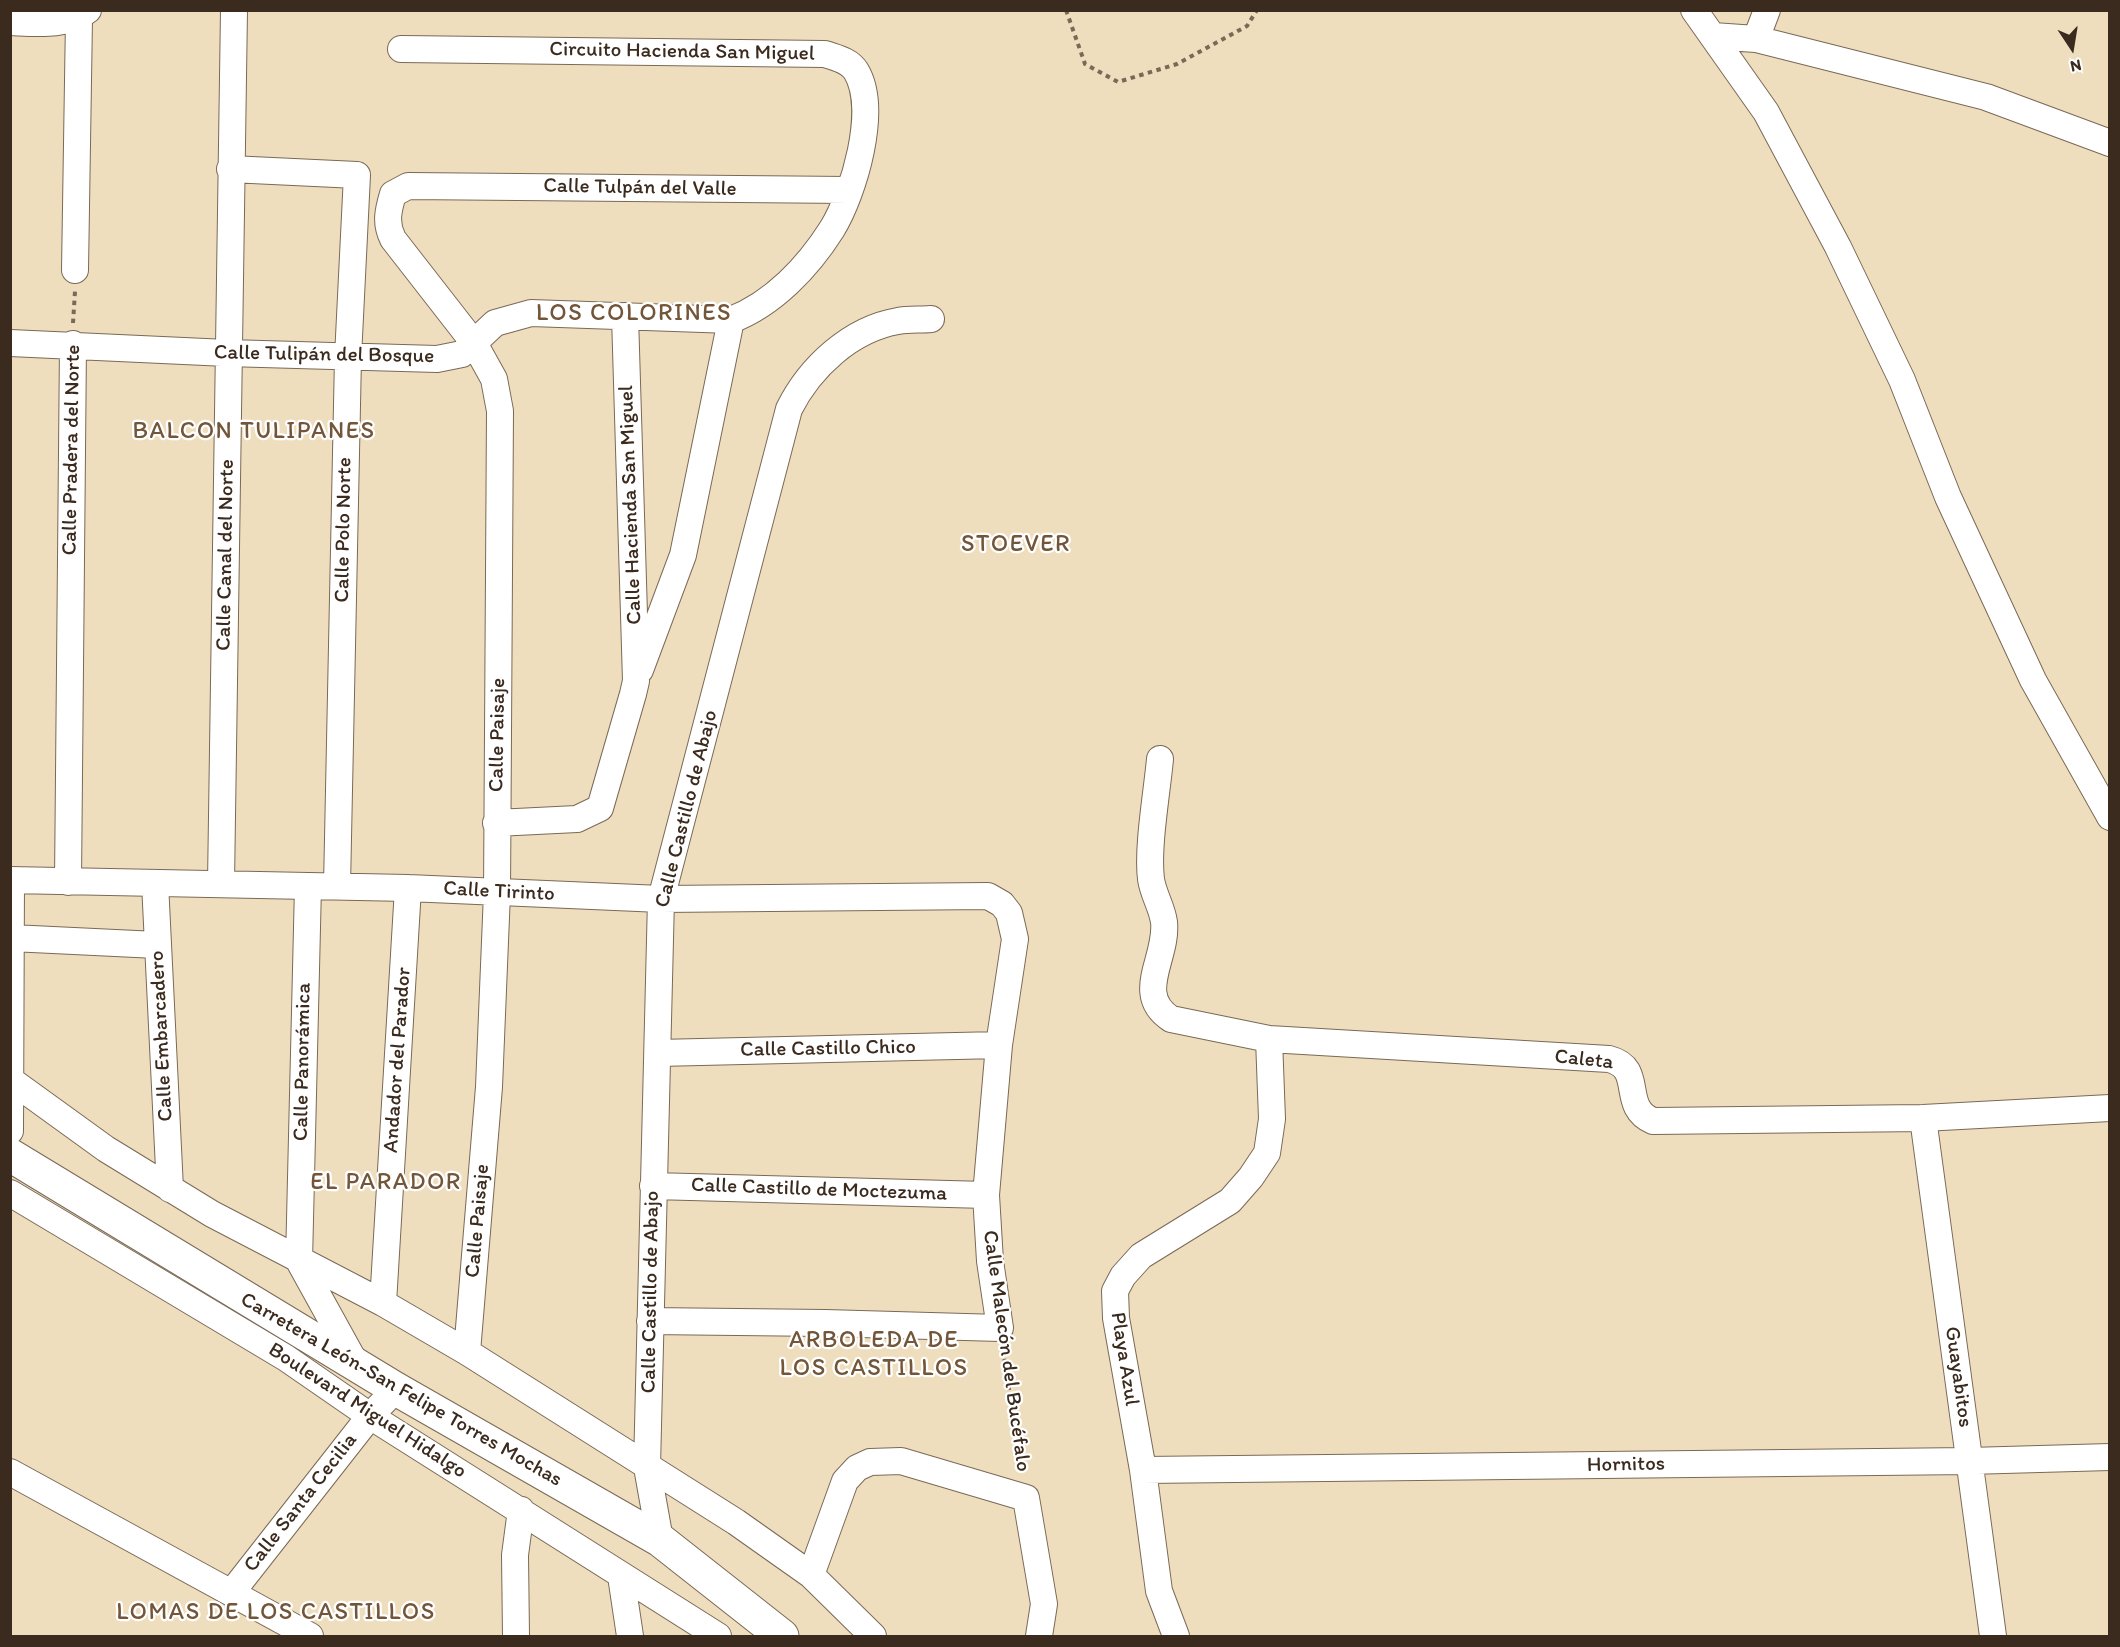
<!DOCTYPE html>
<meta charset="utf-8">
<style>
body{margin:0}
#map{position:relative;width:2120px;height:1647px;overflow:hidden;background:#efdebe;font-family:Itim,sans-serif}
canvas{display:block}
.frame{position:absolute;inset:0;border:12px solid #3b2a1e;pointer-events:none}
.north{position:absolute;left:2042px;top:18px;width:60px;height:60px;-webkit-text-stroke:4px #fff;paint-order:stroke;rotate:168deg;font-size:16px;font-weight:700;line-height:24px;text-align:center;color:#3b2a1e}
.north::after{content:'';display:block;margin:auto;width:21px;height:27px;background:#3b2a1e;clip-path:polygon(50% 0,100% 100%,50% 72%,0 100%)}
</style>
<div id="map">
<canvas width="2120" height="1647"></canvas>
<div class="frame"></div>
<div class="north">N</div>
</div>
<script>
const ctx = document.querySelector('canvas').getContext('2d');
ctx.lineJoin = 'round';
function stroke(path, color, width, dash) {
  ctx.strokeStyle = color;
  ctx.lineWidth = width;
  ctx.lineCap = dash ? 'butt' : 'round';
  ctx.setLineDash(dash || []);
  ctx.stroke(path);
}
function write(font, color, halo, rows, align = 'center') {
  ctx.font = font + ' Itim,sans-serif';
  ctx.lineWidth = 4.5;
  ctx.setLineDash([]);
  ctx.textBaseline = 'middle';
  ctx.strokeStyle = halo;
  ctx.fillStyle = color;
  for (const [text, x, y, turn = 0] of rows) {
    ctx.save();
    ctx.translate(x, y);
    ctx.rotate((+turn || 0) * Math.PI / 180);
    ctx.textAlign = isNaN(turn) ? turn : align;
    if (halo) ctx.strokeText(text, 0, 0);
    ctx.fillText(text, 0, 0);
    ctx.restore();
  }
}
const minor = new Path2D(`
 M1694 10 1766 112 1838 247 1902 380 1948 497 2033 680 2110 817
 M10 22C35 23 68 27 88 10
 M1713 36 1756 39 1986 97 2110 143
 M1756 39 1767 10
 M230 169 357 175 348 357 337 886
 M75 270 79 18
 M10 343 227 353 437 359 462 354 495 323 531 313 731 320C773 304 808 267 832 229 854 193 879 109 856 71 849 60 836 58 825 54L401 49
 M640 670 683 555 731 320
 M1160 759C1157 792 1147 848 1151 879 1153 894 1162 907 1164 922 1168 958 1133 994 1171 1019L1269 1039 1609 1059C1646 1068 1619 1107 1653 1121L1923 1118 2110 1108
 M496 823 577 819 600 808 633 694 636 681 625 316
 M10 880 408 888 661 899 988 896 1002 904 1009 913 1015 939 999 1045 986 1195 990 1261 1000 1328 825 1323 650 1321
 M68 882 73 344
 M155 883 170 1189
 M221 883 234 10
 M308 886 299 1261 357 1366
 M11 938 157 945
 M658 1053 999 1045
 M12 1081 106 1149 212 1214 383 1303 467 1352 736 1522 811 1575 873 1636
 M1923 1118 1993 1636
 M10 1131 11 880
 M653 1186 986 1195
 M10 1193 286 1358 370 1416 718 1636
 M383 1303 408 888
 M467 1352 489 1087 497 893 500 411 494 379 474 343 393 239C385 223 388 211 393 194L408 186 848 190
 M1143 1470 1969 1461 2110 1457
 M10 1472 310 1636
 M660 1540 647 1467 661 899 789 409C810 367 851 329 898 321 908 319 920 320 931 319
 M811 1575 845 1481 857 1468 870 1462 901 1461 1026 1498 1044 1604 1039 1636
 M621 1576 630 1636
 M232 1592 370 1416 396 1389
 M516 1636 515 1555 521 1510
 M1176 1636 1159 1591 1143 1470 1116 1318 1115 1291 1123 1276 1141 1256 1230 1201 1251 1177 1267 1153 1272 1119 1269 1039`);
const secondary = new Path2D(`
 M10 1155 396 1389 660 1540 782 1636`);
stroke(minor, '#7a6956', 28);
stroke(secondary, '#7a6956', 35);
stroke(new Path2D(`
 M1066 10 1085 64 1118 82 1177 64 1247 26 1257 10
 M73 323 75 291
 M1003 1350 1022 1473`), '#7a6956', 4, [4.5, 4.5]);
stroke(minor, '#fff', 26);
stroke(secondary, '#fff', 33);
write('21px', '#3b2a1e', '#fff', [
 ["Circuito Hacienda San Miguel",682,52,1],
 ["Calle Tulpán del Valle",640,188,1],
 ["Calle Tulipán del Bosque",324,355,1],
 ["Calle Pradera del Norte",72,450,-89],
 ["Calle Hacienda San Miguel",631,505,-92],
 ["Calle Polo Norte",344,530,-89],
 ["Calle Canal del Norte",226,555,-89],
 ["Calle Paisaje",498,735,-89],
 ["Calle Castillo de Abajo",687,809,-76],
 ["Calle Tirinto",499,892,3],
 ["Calle Embarcadero",162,1036,-93],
 ["Calle Castillo Chico",828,1049,-1],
 ["Andador del Parador",398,1060,-86],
 ["Caleta",1584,1060,6],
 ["Calle Panorámica",303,1062,-89],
 ["Calle Castillo de Moctezuma",819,1190,2],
 ["Calle Paisaje",478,1221,-85],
 ["Calle Castillo de Abajo",651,1292,-89],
 ["Calle Malecón del Bucéfalo",1006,1351,82],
 ["Playa Azul",1124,1359,81],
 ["Guayabitos",1958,1377,82],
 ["Carretera León-San Felipe Torres Mochas",401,1390,30],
 ["Boulevard Miguel Hidalgo",367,1411,33],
 ["Hornitos",1626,1465,-1],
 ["Calle Santa Cecilia",301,1503,-52]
]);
ctx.letterSpacing = '1.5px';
write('24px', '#735539', '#fff', [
 ["LOS COLORINES",634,314],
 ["BALCON TULIPANES",254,432],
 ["STOEVER",1016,545],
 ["EL PARADOR",386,1183],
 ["ARBOLEDA DE",874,1341],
 ["LOS CASTILLOS",874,1369],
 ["LOMAS DE LOS CASTILLOS",276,1613]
]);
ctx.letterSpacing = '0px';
</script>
